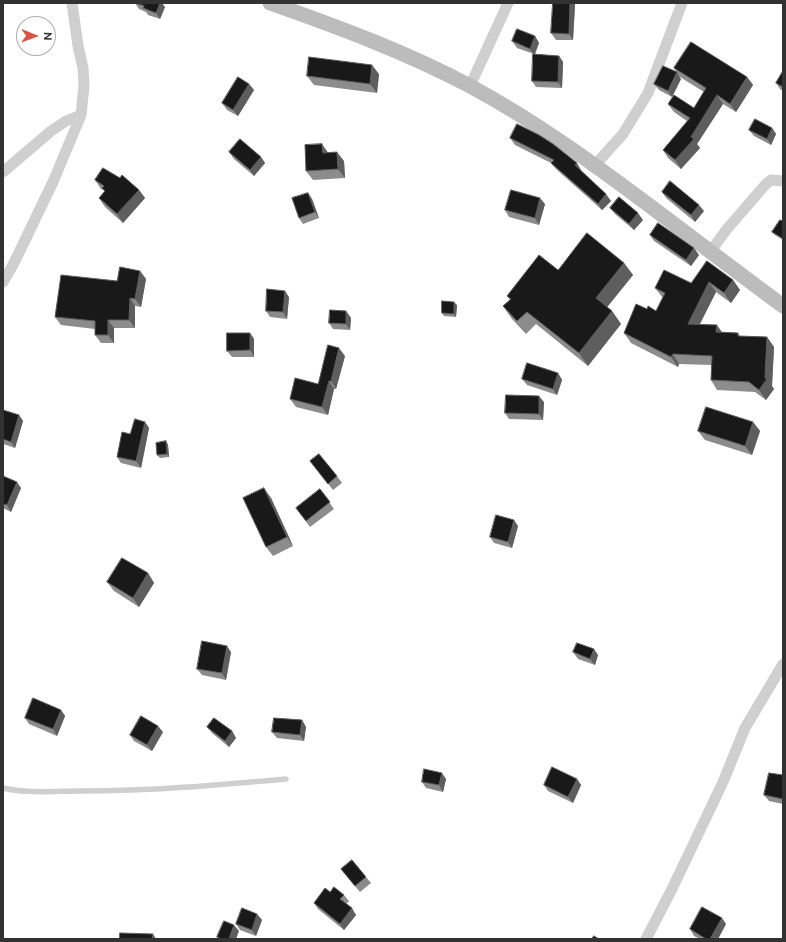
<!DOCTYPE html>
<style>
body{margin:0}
#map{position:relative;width:786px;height:942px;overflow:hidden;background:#fff;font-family:Raleway,sans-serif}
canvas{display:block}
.frame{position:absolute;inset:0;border:4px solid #323232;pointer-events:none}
.north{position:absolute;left:16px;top:16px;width:40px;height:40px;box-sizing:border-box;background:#fff;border:1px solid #adadad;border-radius:50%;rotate:91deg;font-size:11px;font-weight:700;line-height:16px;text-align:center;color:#323232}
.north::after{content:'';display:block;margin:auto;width:14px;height:18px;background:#d55549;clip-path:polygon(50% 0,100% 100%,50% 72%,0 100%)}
</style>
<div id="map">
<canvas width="786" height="942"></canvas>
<div class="frame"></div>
<div class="north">N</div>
</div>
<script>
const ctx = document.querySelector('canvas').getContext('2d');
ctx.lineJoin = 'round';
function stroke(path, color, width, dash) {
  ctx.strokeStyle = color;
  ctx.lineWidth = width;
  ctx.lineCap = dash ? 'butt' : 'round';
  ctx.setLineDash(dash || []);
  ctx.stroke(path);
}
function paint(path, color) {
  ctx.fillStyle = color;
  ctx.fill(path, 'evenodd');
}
stroke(new Path2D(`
 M3 788C29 794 56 791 82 791 150 791 218 785 286 779`), '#cfcfcf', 5.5);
stroke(new Path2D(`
 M470 86 508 3
 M595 165 623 134 648 93 682 3
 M3 172 51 131 66 121 81 115
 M710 252 727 229 766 184 771 180 783 181
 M3 282 14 263 53 182 81 115 84 86 83 68 78 46 72 3
 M646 939 672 889 723 782 745 728 783 664`), '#cfcfcf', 11);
stroke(new Path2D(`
 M270 3C338 27 406 52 470 86 537 122 598 167 658 212 699 243 741 275 783 306`), '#bcbcbc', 15);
paint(new Path2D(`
 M135 3 165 7 160 19 148 15 146 12 139 9Z
 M553 3H574L575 5 573 40H556L551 33Z
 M535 36 539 43 535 55 559 56 563 62 562 88 536 87 532 81 534 54 517 48 512 41Z
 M674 68 747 77 753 85 736 112 723 104 697 144 700 148 681 169 668 158 663 150 687 121 674 112 668 104 694 108 704 92 680 77Z
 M783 71V91L780 89 776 83Z
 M379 74 377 93 314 85 307 76Z
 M681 79 672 97 659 90 654 84Z
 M249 84 254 90 238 116 227 110 222 103Z
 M772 128 776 134 771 145 754 136 749 130Z
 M510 138 581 170H580L611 201 602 210 556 169 551 163 515 145Z
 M229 152 261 157 265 163 254 176 234 159Z
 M344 161 345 178 313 180 306 171Z
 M120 178 139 190 145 198 123 223 105 207 99 198 105 191 101 189 95 180Z
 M662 192 704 211 695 222 666 198Z
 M308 193 312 199 319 218 303 224 299 218Z
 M545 204 539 225 509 217 505 210Z
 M610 208 643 220 634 230 615 214Z
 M783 221V240L775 235 772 232Z
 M650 235 699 255 691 266 654 241Z
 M624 263 633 275 607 307 612 311 621 324 588 366 536 324 526 334 512 319 503 306 510 300 507 296 558 270Z
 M140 271 146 279 141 307 135 306V328H114V343H101L95 335V329L61 325 55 317 117 281Z
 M733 280 740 290 731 303 716 292 699 324 721 332 738 333 740 336 767 337 774 347 772 386 774 389 766 400 755 392 717 390 711 380V365L679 364 678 367 631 343 624 333 647 309 656 311 663 298 655 288 691 283Z
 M289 297 287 319 270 317 266 311Z
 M457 305 456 317 444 316 442 313Z
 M346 311 351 318 350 330 333 329 329 323Z
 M250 333 254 339V357H232L227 351Z
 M345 356 336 389H334L328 415 296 407 290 399 318 384Z
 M558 373 562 380 557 395 527 385 522 379Z
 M544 402 543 420 509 419 505 413Z
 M3 410 19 415 23 421 15 448 3 444Z
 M145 422 149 428 141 468 121 463 117 457 130 434Z
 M753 422 760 431 752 455 705 440 698 431Z
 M166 441 168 445 169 457 160 458 157 455Z
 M310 461 337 476 342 483 333 490Z
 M3 476 21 488 11 512 3 508Z
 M320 489 334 509 310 527 296 508Z
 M271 498 293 546 273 556 266 547Z
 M518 526 512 548 494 543 490 537Z
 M148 573 154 583 139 607 114 591 107 582Z
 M231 652 226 680 202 675 197 669Z
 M573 652 598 655 595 665 578 659Z
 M61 710 65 716 57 736 29 724 25 718Z
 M302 720 306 727 304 741 277 738 272 732Z
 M207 727 232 731 236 738 229 747 212 733Z
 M163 732 152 751 134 741 130 735Z
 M783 775V804L769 801 764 795Z
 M446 779 443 792 426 788 422 782Z
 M577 779 581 785 573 803 548 791 544 785Z
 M341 869 366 877 371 883 360 892Z
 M330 892 344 895 349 901 346 904 356 915 344 930 318 909 314 903Z
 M257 914 262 920 256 936 240 930 236 924Z
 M726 924 718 939H700L694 936 690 929Z`), '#8c8c8c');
paint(new Path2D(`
 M160 3H162L165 7 160 19 156 13Z
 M570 3H574L575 5 573 40 569 34Z
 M535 36 539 43 534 55 530 49Z
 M559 56 563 62 562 88 558 82Z
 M372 65 379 74 377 93 370 84Z
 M677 72 681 79 672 97 668 91Z
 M747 77 753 85 736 112 730 104Z
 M249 84 254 90 238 116 233 110Z
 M717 95 723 104 697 144 700 148 681 169 675 160 691 137Z
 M772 128 776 134 771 145 767 139Z
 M322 144 329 154 323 153Z
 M337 152 344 161 345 178 338 169Z
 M261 157 265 163 254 176 250 170Z
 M577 163 581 170 579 172 575 165Z
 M139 190 145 198 123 223 117 214Z
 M308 193 312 199 319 218 315 212Z
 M606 194 611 201 602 210 598 204Z
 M540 198 545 204 539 225 535 218Z
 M699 205 704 211 695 222 691 215Z
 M638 213 643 220 634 230 629 224Z
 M694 248 699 255 691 266 686 260Z
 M624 263 633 275 604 311 596 298Z
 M140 271 146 279 141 307 135 299Z
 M733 280 740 290 731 303 724 293Z
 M709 282 716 292 695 334 688 324Z
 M285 291 289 297 287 319 283 312Z
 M130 298 135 306V328L129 320Z
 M454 302 457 305 456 317 454 314Z
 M346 311 351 318 350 330 346 324Z
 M612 311 621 324 588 366 579 353Z
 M108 320 114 328V343L108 335Z
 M717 325 724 335 716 332Z
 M250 333 254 339V357L250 350Z
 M767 337 774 347 772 386 774 389 766 400 759 390 765 378Z
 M339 348 345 356 336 389 331 381Z
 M673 354 679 364 678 367 671 357Z
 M558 373 562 380 557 395 553 389Z
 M329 381 334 389 328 415 322 407Z
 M539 396 544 402 543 420 539 414Z
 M19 415 23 421 15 448 11 442Z
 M145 422 149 428 141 468 136 461Z
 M753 422 760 431 752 455 745 446Z
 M166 441 168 445 169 457 167 454Z
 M17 482 21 488 11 512 7 505Z
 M264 488 271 498 293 546 287 537Z
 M514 520 518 526 512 548 508 542Z
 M148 573 154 583 139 607 133 598Z
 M227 646 231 652 226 680 222 673Z
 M594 649 598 655 595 665 590 659Z
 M61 710 65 716 57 736 53 729Z
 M302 720 306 727 304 741 300 735Z
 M158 726 163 732 152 751 147 745Z
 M232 731 236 738 229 747 225 741Z
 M442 773 446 779 443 792 439 785Z
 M577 779 581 785 573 803 568 797Z
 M352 908 356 915 344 930 340 924Z
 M257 914 262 920 256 936 252 930Z
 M722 918 726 924 718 939H710Z
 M234 925 239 931 236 939H229Z
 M153 934 156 939H152Z`), '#5e5e5e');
const building = new Path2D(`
 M135 3H160L156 13 143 8 144 6Z
 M553 3H570L569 34 551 33Z
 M517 29 535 36 530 49 512 41Z
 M691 42 747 77 730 104 717 95 691 137 694 139 675 160 663 150 690 118 668 104 674 95 694 108 706 88 674 68Z
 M533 54 559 56 558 82 532 81Z
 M309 57 372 65 370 84 307 76Z
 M663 66 677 72 668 91 654 84Z
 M783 71V87L776 83Z
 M238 77 249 84 233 110 222 103Z
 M755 119 772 128 767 139 749 130Z
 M517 124 539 135 553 144 577 163 575 165 606 194 598 204 551 163 554 160 510 138Z
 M240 139 261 157 250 170 229 152Z
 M322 144 323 153 337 152 338 169 306 171 305 145Z
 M103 168 120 178 122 175 139 190 117 214 99 198 105 191 102 188 104 186 95 180Z
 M670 181 699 205 691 215 662 192Z
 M511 190 540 198 535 218 505 210Z
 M308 193 315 212 299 218 292 198Z
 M619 197 638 213 629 224 610 208Z
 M780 220 783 221V237L782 238 772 232Z
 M658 223 694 248 686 260 650 235Z
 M587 233 624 263 596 298 612 311 579 353 527 312 517 321 503 306 511 299 507 296 539 255 558 270Z
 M707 261 733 280 724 293 709 282 688 324 717 325 716 332 738 333V336L767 337 765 378 767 379 759 390 749 382 711 380 712 356 673 354 671 357 624 333 636 304 647 309 648 306 656 311 665 293 655 288 664 270 691 283Z
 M120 267 140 271 135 299 130 298 129 320H108V335H95V321L55 317 61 275 117 281Z
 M267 289 285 291 283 312 266 311Z
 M442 301 454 302V314L442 313Z
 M330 310 346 311V324L329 323Z
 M227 333H250V350L227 351Z
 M328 345 339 348 331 381H329L322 407 290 399 295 378 318 384Z
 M527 363 558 373 553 389 522 379Z
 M506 395 539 396V414L505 413Z
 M706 407 753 422 745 446 698 431Z
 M3 410 19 415 11 442 3 439Z
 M135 419 145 422 136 461 117 457 122 432 130 434Z
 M166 441 167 454 157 455 156 443Z
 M319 454 337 476 328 484 310 461Z
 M3 476 17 482 7 505 3 504Z
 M264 488 287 537 266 547 243 498Z
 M320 489 330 502 306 521 296 508Z
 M496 515 514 520 508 542 490 537Z
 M122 558 148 573 133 598 107 582Z
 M202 641 227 646 222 673 197 669Z
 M577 643 594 649 590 659 573 652Z
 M33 698 61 710 53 729 25 718Z
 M141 716 158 726 147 745 130 735Z
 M214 718 232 731 225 741 207 727Z
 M274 718 302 720 300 735 272 732Z
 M552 767 577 779 568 797 544 785Z
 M424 769 442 773 439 785 422 782Z
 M769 773 783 775V799L764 795Z
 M352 860 366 877 355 886 341 869Z
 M334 887 344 895 340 899 352 908 340 924 314 903 325 888 330 892Z
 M702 907 722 918 710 939H706L690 929Z
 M242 908 257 914 252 930 236 924Z
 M224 921 234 925 229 939H221L217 937Z
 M120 933 153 934 152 939H120Z
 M594 936 599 939H592Z`);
paint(building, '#191919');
stroke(building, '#5e5e5e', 1);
</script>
